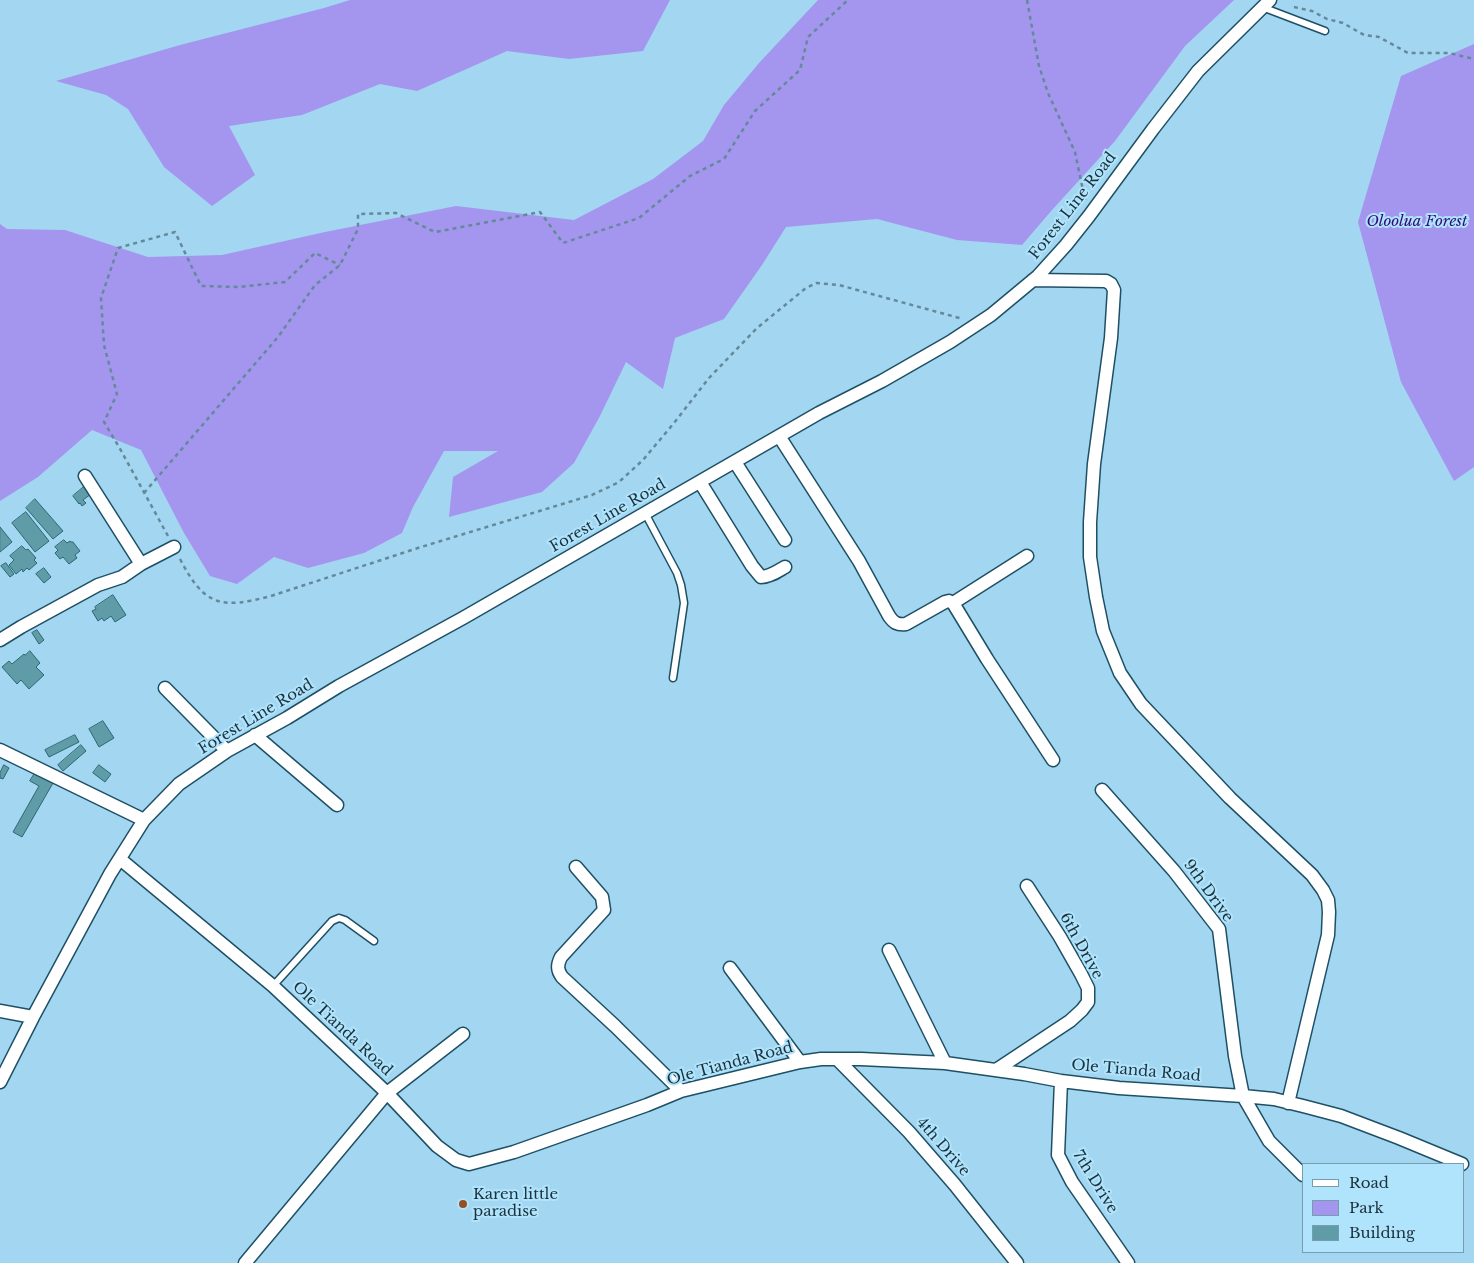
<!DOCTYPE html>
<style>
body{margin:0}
#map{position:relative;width:1474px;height:1263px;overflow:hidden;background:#a3d6f0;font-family:"Libre Baskerville",serif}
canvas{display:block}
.legend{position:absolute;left:1302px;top:1163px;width:162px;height:90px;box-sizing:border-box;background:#b0e4fd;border:1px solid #759caf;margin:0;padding:6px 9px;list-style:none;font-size:15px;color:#1c313b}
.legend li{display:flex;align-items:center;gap:10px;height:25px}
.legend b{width:25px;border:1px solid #759caf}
</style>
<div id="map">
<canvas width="1474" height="1263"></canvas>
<ul class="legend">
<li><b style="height:6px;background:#fff"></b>Road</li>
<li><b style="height:14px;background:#a496ef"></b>Park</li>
<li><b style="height:14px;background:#609ca7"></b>Building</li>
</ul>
</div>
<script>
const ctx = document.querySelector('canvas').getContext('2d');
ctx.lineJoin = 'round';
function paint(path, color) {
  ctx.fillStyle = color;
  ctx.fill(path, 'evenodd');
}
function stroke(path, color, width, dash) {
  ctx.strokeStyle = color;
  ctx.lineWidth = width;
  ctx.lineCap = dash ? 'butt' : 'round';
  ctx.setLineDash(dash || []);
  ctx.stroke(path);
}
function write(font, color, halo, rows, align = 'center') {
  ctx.font = font + ' "Libre Baskerville",serif';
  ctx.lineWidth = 4;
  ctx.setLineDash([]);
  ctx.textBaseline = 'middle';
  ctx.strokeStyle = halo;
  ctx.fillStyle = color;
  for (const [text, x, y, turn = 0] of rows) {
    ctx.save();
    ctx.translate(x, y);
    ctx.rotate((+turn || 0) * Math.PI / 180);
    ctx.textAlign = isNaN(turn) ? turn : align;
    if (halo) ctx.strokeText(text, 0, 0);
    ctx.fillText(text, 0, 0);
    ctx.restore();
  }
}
paint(new Path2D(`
 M350 0H670L643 51 569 59 507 51 417 91 380 84 302 115 229 126 255 175 212 206 164 167 128 109 106 95 56 81 180 45 324 8Z
 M818 0H1234L1185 46 1115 141 1052 210 1022 245 957 240 877 219 786 227 762 265 724 319 675 338 663 389 626 362 600 416 574 463 542 492 449 517 453 477 498 451H444L413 507 402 533 364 553 308 568 274 557 237 584 210 576 184 533 141 450 92 430 38 477 0 501V224L7 229 65 230 148 257 222 255 325 232 456 206 574 220 653 179 703 141 724 105 759 63Z
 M1474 44V467L1454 481 1401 382 1358 222 1401 76Z`), '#a496ef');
const building = new Path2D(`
 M85 486 91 494 83 500 86 503 82 506 80 503 79 504 73 496Z
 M35 499 63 531 53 539 26 508Z
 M26 512 49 541 35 552 12 523Z
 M0 527 12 542 0 552Z
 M64 540 67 543 70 541 71 542H73L80 551 75 555 77 558 69 564 63 557 60 559 55 553 58 550 55 547Z
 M22 546 26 550 28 549 36 558 34 560 37 563 29 570 27 568 23 572 22 569 16 574 9 565 14 560 10 556Z
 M6 563 14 574 10 577 1 566Z
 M44 568 51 577 44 583 36 574Z
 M113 595 126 615 115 622 111 616 104 621 102 618 98 621 92 611 96 609 95 607Z
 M37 630 44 640 39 644 32 633Z
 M30 651 40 663 36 667 44 675 29 689 21 680 17 684 2 667 9 661 12 664 24 654 25 655Z
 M103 721 114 738 99 747 89 729Z
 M75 735 79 742 49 757 45 750Z
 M81 745 86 751 63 771 58 765Z
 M4 765 9 768 3 779 0 778V773Z
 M99 765 111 774 105 782 93 773Z
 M35 773 53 783 22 837 13 832 39 786 30 781Z`);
paint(building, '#609ca7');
stroke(building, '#2b6872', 1);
const service = new Path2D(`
 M1262 7 1325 31
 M645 513 677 573 681 585 684 603 673 678
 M273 986 332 921 339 918 345 920 374 941`);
const minor = new Path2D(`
 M1033 280 1106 281 1111 284 1114 290 1111 338 1094 464 1090 522V557L1096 597 1103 631 1120 673 1141 704 1230 798 1312 875 1323 890 1328 900 1329 912 1328 935 1288 1103
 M779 436 859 561 889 616C894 623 897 625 906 624L945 602 949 601 953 603 987 659 1053 760
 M735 462 785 540
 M85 476 141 564
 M700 482 752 566 761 577C770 577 778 571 785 567
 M953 603 1027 556
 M0 640 21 627 98 585 122 577 141 564 174 547
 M165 688 227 751
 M255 735 337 805
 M0 750 144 820
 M1102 790 1174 871 1219 929 1235 1056 1243 1096 1269 1141 1303 1175
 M120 859 273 986 387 1093 437 1146 456 1160 469 1164 514 1152 647 1105 681 1091 800 1062 821 1059H861L945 1063 1024 1074 1061 1081 1119 1088 1243 1096 1274 1099 1303 1106 1341 1116 1399 1138 1462 1164
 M576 867 602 897 604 910 561 957C557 965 557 970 562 977L615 1026 681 1091
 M889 950 945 1063
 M730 968 800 1062
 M0 1011 33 1017
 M837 1059 909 1132 955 1185 1017 1263
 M996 1070 1070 1021 1082 1010 1088 1002V988L1081 974 1060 937 1027 886
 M1061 1081 1058 1155 1072 1182 1128 1263
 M0 1082 33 1017 110 874 144 820 179 784 227 751 287 718 339 686 463 618 819 413 882 381 950 342 991 315 1038 276 1066 245 1089 216 1153 129 1198 71 1270 0
 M245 1263 387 1093 463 1034`);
stroke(service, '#1e5065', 9);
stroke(minor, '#1e5065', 15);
stroke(new Path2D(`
 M1027 0 1039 66 1048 93 1075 152 1085 200
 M1294 7 1312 11 1327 19 1343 23 1364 35 1379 37 1408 53H1449L1474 59
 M144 493 278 337 315 285 340 265 358 229V214L396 213 435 232 540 212 563 243 639 218 690 176 724 159 755 111 800 70 808 37 848 0
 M168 536 119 447 104 422 117 394 104 345 101 298 118 248 175 232 201 286 239 287 285 282 315 253 340 265
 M180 559C205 607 221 609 271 596L421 547 592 495 619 482 643 460 674 423 709 378 757 328 806 288 816 283 839 285 963 319`), '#64899b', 2.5, [4, 4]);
stroke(service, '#fff', 6);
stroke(minor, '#fff', 12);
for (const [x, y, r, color] of [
 [463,1204,5,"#945024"]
]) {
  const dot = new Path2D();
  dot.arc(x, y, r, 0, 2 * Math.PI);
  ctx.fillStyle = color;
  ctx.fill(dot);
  stroke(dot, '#b0e4fd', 2);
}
write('15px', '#1c313b', '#b0e4fd', [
 ["Forest Line Road",1073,206,-52],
 ["Forest Line Road",608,516,-30],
 ["Forest Line Road",256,717,-31],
 ["9th Drive",1208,891,54],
 ["6th Drive",1081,946,61],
 ["Ole Tianda Road",342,1029,43],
 ["Ole Tianda Road",730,1064,-15],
 ["Ole Tianda Road",1136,1071,5],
 ["4th Drive",943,1147,49],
 ["7th Drive",1095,1182,58]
]);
write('italic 15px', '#340b77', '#b0e4fd', [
 ["Oloolua Forest",1417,222]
]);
write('15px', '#1c313b', '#b0e4fd', [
 ["Karen little",473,1195],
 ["paradise",473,1212]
], 'left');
</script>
